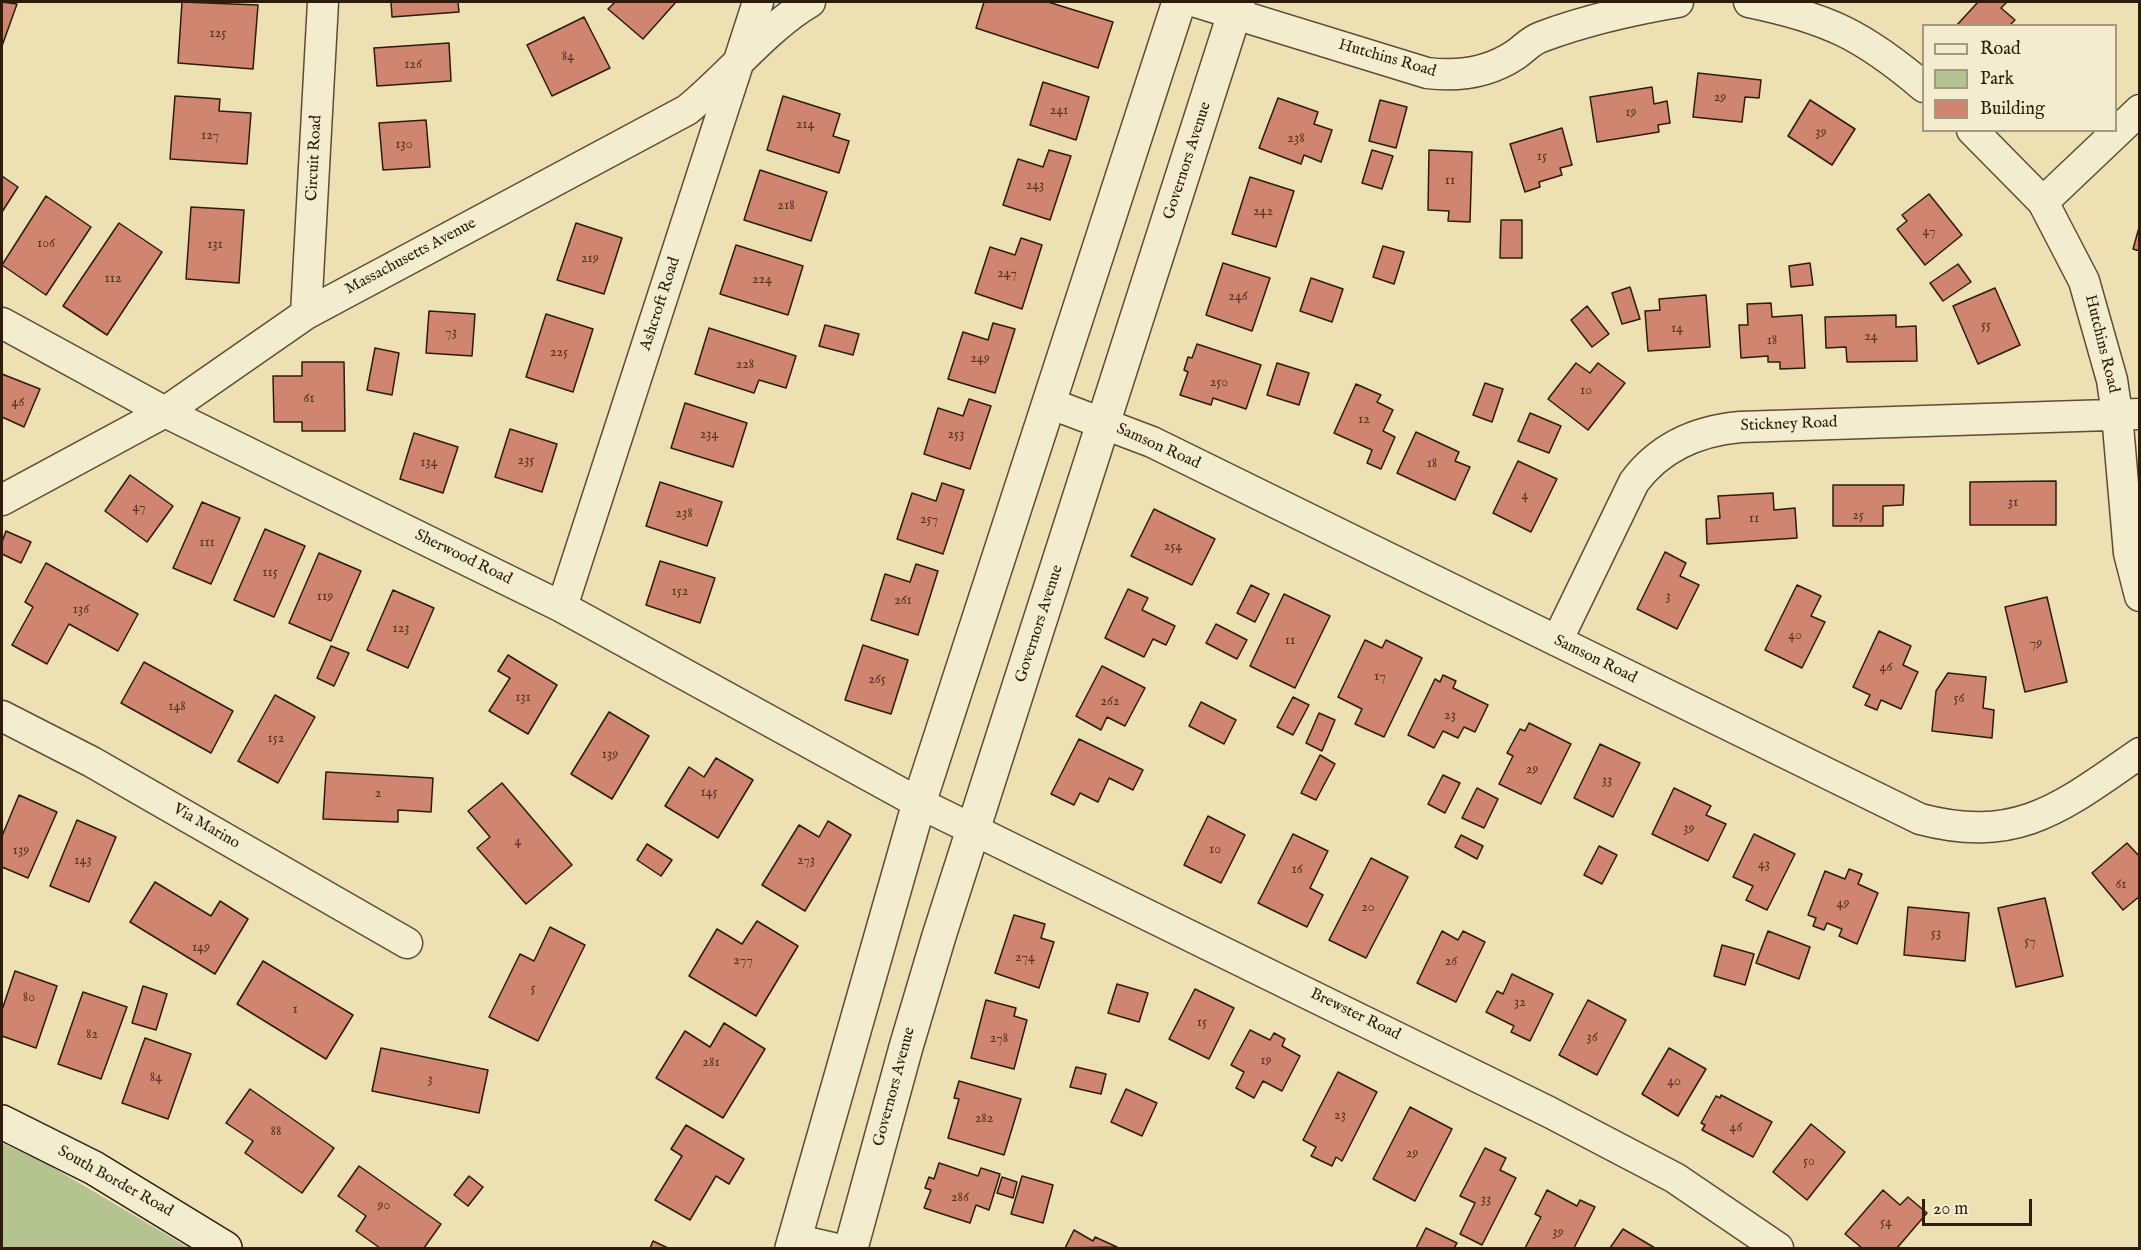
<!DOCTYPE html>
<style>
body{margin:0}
#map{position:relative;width:2141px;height:1250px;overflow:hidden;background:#ede1b4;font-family:"IM FELL English",serif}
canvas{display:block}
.frame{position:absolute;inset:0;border:3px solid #2d1c09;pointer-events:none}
.legend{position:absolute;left:1922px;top:24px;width:195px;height:108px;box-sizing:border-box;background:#f3ecce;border:2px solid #a4997f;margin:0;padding:8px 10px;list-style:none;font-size:18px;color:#2d1c09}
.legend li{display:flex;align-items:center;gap:12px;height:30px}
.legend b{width:30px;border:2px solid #a4997f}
.scale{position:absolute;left:1922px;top:1199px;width:110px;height:27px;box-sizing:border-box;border:3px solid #2d1c09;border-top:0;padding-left:8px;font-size:18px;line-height:21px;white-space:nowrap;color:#2d1c09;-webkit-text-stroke:4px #f3ecce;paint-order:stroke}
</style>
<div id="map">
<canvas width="2141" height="1250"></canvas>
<div class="frame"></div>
<ul class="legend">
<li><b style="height:8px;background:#f3ecce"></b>Road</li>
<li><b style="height:16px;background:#b4c390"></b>Park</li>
<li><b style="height:16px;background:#cf8570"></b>Building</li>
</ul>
<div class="scale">20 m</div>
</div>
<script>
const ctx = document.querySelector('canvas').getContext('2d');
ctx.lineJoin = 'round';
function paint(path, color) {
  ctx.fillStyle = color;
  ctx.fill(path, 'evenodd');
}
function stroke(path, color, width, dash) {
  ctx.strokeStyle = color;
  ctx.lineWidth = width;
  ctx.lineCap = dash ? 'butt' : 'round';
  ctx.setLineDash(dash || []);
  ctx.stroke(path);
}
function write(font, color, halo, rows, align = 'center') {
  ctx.font = font + ' "IM FELL English",serif';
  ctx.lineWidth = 5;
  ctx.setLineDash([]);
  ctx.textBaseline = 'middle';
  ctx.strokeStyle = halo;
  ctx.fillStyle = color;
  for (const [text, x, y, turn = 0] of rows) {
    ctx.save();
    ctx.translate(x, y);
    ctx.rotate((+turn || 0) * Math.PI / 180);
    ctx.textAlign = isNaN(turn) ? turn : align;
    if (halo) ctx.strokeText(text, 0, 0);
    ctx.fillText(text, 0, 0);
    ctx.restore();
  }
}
paint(new Path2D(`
 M2 1143 47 1164 189 1248H2Z`), '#b4c390');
const building = new Path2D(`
 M2 2 17 4 2 46Z
 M182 2 258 5 253 69 178 63Z
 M391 2H458L459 12 392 17Z
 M615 2H676L643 39 608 9Z
 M984 2H1048L1113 22 1098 68 976 28Z
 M1978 2H2007L2001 8 2015 20 2009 26H1956Z
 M584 17 610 68 552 96 527 45Z
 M449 43 451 81 377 86 374 48Z
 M1698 73 1761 80 1759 98 1745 97 1742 122 1693 117Z
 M1043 82 1089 97 1076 140 1030 125Z
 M1652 87 1654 104 1667 101 1670 123 1658 125 1659 132 1597 142 1590 97Z
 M175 96 220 99 219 111 251 113 247 164 170 159Z
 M783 96 840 114 833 136 849 141 839 173 767 150Z
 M1278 98 1318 112 1314 124 1332 130 1321 162 1304 155 1301 164 1259 148Z
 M1380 100 1407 107 1396 148 1369 141Z
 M1810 100 1855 129 1832 165 1788 136Z
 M426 120 430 167 383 170 379 123Z
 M1562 128 1572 165 1560 168 1562 175 1539 182 1540 187 1525 192 1510 144Z
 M1049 150 1071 156 1050 220 1003 205 1018 159 1043 167Z
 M1372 150 1393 156 1382 189 1362 183Z
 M1429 150 1472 152 1470 222 1448 221 1449 211 1428 210Z
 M760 170 827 192 811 241 744 220Z
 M2 176 18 187 2 212Z
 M1250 177 1294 191 1276 247 1232 234Z
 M1929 194 1962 235 1925 265 1897 229 1907 221 1902 215Z
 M46 196 91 227 46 295 2 265Z
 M191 207 244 210 239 283 186 279Z
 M1501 220H1522V258H1500Z
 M119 223 162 252 107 335 63 306Z
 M576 223 622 238 604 294 557 280Z
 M2140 224V251L2133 249Z
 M1021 238 1042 245 1022 309 975 293 990 247 1015 255Z
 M736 245 803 266 788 315 720 294Z
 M1383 246 1404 252 1394 284 1373 277Z
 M1223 263 1270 278 1252 331 1206 315Z
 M1810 263 1813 285 1791 287 1789 266Z
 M1958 264 1971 282 1943 301 1930 283Z
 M1311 278 1343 289 1332 322 1300 311Z
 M1630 287 1640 319 1622 324 1612 293Z
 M1995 288 2020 345 1978 364 1953 306Z
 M1706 295 1710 347 1648 351 1645 311 1660 310 1659 299Z
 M1771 303 1772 317 1802 315 1805 368 1780 369V362H1768V356L1741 358 1739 325H1748L1747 304Z
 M1587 306 1609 334 1592 347 1571 320Z
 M429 311 475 314 472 356 426 353Z
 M546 314 593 329 573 392 526 377Z
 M1896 315V327L1916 326 1917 361 1847 362 1846 347 1826 348 1825 317Z
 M993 323 1015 329 995 393 948 379 963 332 988 340Z
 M825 325 859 334 853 355 819 346Z
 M709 328 796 356 786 388 759 380 754 393 695 374Z
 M1197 344 1261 365 1246 409 1213 398 1211 405 1180 395 1188 372 1184 370 1188 357 1192 358Z
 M375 348 399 353 392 395 367 390Z
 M302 362H344L345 431H302V422H274L273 376H302Z
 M1277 363 1309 373 1299 405 1267 395Z
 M1576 363 1590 373 1598 363 1625 383 1588 430 1548 399Z
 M2 374 40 389 24 427 2 417Z
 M1485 383 1503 389 1492 422 1473 415Z
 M1356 384 1381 395 1377 402 1393 410 1383 431 1395 437 1381 469 1367 463 1372 450 1334 433Z
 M969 399 991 406 970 469 924 454 938 408 963 416Z
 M685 403 747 423 733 467 671 448Z
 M1530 413 1561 426 1549 453 1518 441Z
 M510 429 557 444 542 492 495 477Z
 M1416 432 1459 452 1455 461 1470 467 1455 500 1397 473Z
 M414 433 458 447 443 493 400 479Z
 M1518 461 1557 479 1531 532 1493 513Z
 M130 475 173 506 147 542 105 511Z
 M2056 481V525H1970V482Z
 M660 482 722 502 707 546 646 526Z
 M942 483 964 490 943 554 897 539 912 493 936 501Z
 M1833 485H1904L1903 505 1883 506V526H1833Z
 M1773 493 1774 510 1795 508 1797 538 1707 544 1706 519 1720 518 1718 496Z
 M202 502 240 518 211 584 173 568Z
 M1154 509 1215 539 1192 585 1131 556Z
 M265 529 305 546 274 617 234 600Z
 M6 531 31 542 21 563 2 554V542Z
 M1665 552 1686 563 1680 576 1699 585 1677 629 1637 609Z
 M319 553 361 571 331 641 289 623Z
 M660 561 715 578 700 623 646 605Z
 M46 563 138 614 118 651 69 624 47 664 12 645 33 607 25 602Z
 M916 564 938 571 918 635 871 620 885 574 910 582Z
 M1251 585 1269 594 1255 622 1237 613Z
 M1797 585 1821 596 1811 616 1825 622 1802 668 1765 650Z
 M1128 589 1148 598 1142 610 1175 626 1166 645 1153 639 1144 657 1105 638Z
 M393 590 434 608 408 668 367 650Z
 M1284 594 1330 616 1295 688 1250 666Z
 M2047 597 2067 682 2025 692 2005 607Z
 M1216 624 1247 640 1237 659 1206 643Z
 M1879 631 1911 646 1903 665 1918 672 1901 709 1881 700 1877 710 1865 705 1870 695 1853 687Z
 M1365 640 1382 648 1386 640 1422 658 1384 737 1355 724 1362 709 1338 697Z
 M863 645 908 660 891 714 845 700Z
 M331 646 349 653 334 686 317 678Z
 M508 655 557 685 528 734 489 711 510 678 498 671Z
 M144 662 233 711 211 753 121 703Z
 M1102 666 1145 688 1125 726 1107 717 1101 730 1076 716Z
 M1948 673 1986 677 1983 708 1994 710 1992 738 1932 731 1936 691Z
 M1443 675 1456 681 1453 688 1488 705 1475 732 1464 727 1458 738 1443 731 1434 748 1408 735 1435 679 1440 682Z
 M275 695 315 717 278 783 238 761Z
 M1293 697 1309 705 1293 735 1277 727Z
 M1201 702 1236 720 1224 744 1189 726Z
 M609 712 649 736 612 799 571 774Z
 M1319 713 1335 720 1322 751 1306 743Z
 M1529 723 1571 744 1541 804 1499 784 1513 756 1507 753 1520 729 1525 731Z
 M1079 739 1143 770 1133 790 1109 778 1098 802 1080 793 1074 805 1051 794Z
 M1600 744 1640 763 1613 817 1574 798Z
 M1320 755 1335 764 1316 800 1301 793Z
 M716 758 753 780 718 838 665 806 689 767 704 777Z
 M326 772 433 778 431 812 398 810V822L323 819Z
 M1443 775 1460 783 1445 813 1428 804Z
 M502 783 572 865 526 904 477 848 490 837 468 811Z
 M1477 788 1498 799 1484 828 1462 818Z
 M1674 788 1711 806 1706 815 1726 824 1708 861 1652 834Z
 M19 795 57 812 28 878 2 867V836Z
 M1208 816 1245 835 1221 883 1184 865Z
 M77 820 116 837 89 902 50 886Z
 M828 821 851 835 805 911 762 885 799 825 819 837Z
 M1293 834 1328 851 1310 888 1323 895 1307 927 1258 903Z
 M1754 834 1795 854 1767 910 1746 900 1753 886 1733 877Z
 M1461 835 1483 846 1477 859 1455 847Z
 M2127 843 2140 857V896L2123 910 2092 873Z
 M647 844 672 860 661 876 637 860Z
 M1599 846 1617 855 1602 884 1584 875Z
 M1371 858 1408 877 1366 958 1329 940Z
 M1849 869 1862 874 1858 884 1878 893 1857 944 1839 936 1842 929 1827 923 1824 930 1813 926 1816 918 1808 915 1825 871 1845 879Z
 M155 882 211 916 220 901 248 919 215 974 130 922Z
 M2045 898 2063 976 2016 987 1998 908Z
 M1908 907 1969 913 1965 961 1904 955Z
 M1014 915 1045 924 1041 938 1054 942 1039 988 995 973Z
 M757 921 798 946 756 1016 689 976 717 929 742 944Z
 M550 927 585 945 538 1041 489 1017 520 954 534 961Z
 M1442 931 1458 940 1463 931 1485 942 1456 1002 1417 983Z
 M1768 931 1810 947 1799 979 1756 963Z
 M1722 945 1754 954 1745 985 1714 976Z
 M263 961 353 1015 326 1059 237 1004Z
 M15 971 57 986 36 1048 2 1036V1010Z
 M1512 974 1553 994 1530 1041 1511 1032 1514 1026 1486 1012 1497 991 1503 994Z
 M1117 984 1148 993 1139 1022 1108 1013Z
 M143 986 167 994 156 1030 132 1023Z
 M1195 989 1234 1008 1209 1059 1169 1039Z
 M83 992 127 1007 101 1079 58 1064Z
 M986 1000 1016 1008 1014 1016 1027 1020 1014 1069 971 1058Z
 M1588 1000 1626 1020 1597 1075 1559 1055Z
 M724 1023 765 1049 723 1118 656 1078 685 1031 710 1047Z
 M1250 1030 1270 1040 1274 1033 1285 1039 1282 1046 1300 1056 1282 1091 1263 1081 1254 1098 1236 1088 1244 1072 1231 1065Z
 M145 1038 191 1054 168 1119 122 1103Z
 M381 1048 488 1070 479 1113 372 1091Z
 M1669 1048 1706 1069 1678 1116 1642 1094Z
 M1076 1067 1106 1074 1101 1094 1070 1087Z
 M1338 1072 1377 1092 1342 1161 1336 1157 1332 1166 1311 1156 1316 1147 1303 1140Z
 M959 1081 1021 1099 1004 1155 948 1138 959 1099 954 1098Z
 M250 1089 334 1148 302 1193 245 1153 253 1141 226 1123Z
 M1126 1089 1157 1103 1142 1136 1111 1122Z
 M1721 1095 1772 1122 1753 1157 1702 1130 1705 1125 1701 1123 1716 1096 1720 1098Z
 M1410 1107 1452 1129 1415 1201 1373 1179Z
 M1811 1124 1845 1152 1807 1200 1773 1172Z
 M686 1125 744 1159 729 1184 716 1176 690 1220 655 1200 682 1156 671 1149Z
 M1485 1148 1506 1158 1500 1170 1516 1178 1482 1245 1460 1234 1475 1203 1460 1196Z
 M939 1163 978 1176 981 1168 1000 1174 989 1210 976 1205 970 1223 924 1208 931 1190 925 1188 929 1177 934 1179Z
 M359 1166 441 1224 424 1248H380L356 1231 366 1216 338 1196Z
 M469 1176 483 1187 468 1206 454 1195Z
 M1022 1176 1053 1185 1043 1223 1011 1214Z
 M1002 1177 1017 1182 1013 1198 997 1193Z
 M1547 1190 1577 1206 1580 1200 1595 1207 1574 1248H1525L1541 1217 1535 1214Z
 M1883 1190 1900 1205 1908 1197 1927 1213 1897 1248H1862L1845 1234Z
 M1426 1228 1457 1243 1454 1248H1416Z
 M1623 1229 1655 1248H1610Z
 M1074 1230 1093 1241 1095 1237 1117 1247 1065 1248Z
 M653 1241 668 1248H650Z`);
paint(building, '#cf8570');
stroke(building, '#2d1c09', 1.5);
const minor = new Path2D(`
 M1196 2 1427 73C1459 77 1488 73 1515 55 1524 49 1530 41 1541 37 1586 20 1631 10 1678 2
 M1749 2C1827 18 1863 35 1924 87
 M1972 130 2043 202 2084 281 2112 380 2117 414 2129 553 2140 596
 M2043 202 2140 110
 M306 314 323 2
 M2 323 165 412 562 607 919 803 1549 1112 1675 1178 1778 1248
 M1049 403 1152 442 1920 819C2019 845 2063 806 2140 753
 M2 500 165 412 306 314 687 110C728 77 767 27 810 2
 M562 607 758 2
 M1557 641 1634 482C1660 447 1696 431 1740 427L2140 414
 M2 716 92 762 407 943
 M794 1239 833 1248`);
const tertiary = new Path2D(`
 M792 1248 919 803 1179 2
 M851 1248 906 1047 939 936 1238 2`);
const secondary = new Path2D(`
 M2 1122 94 1168 225 1248`);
stroke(minor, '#5d4d34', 33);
stroke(tertiary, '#5d4d34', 36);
stroke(secondary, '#2d1c09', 36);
stroke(minor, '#f3ecce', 30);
stroke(tertiary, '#f3ecce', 33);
stroke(secondary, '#f3ecce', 33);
write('14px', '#563623', null, [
 ["125",218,34],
 ["84",568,57],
 ["126",413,65],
 ["29",1720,98],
 ["241",1059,111],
 ["19",1631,113],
 ["214",805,125],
 ["39",1821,133],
 ["127",210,136],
 ["238",1296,139],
 ["130",404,145],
 ["15",1542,157],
 ["11",1450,181],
 ["243",1035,186],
 ["218",786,206],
 ["242",1263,212],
 ["47",1929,232],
 ["106",46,244],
 ["131",215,245],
 ["219",590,259],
 ["247",1007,274],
 ["112",113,279],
 ["224",762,280],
 ["246",1238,297],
 ["55",1986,326],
 ["14",1677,329],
 ["73",451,333],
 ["24",1871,337],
 ["18",1772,341],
 ["225",559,353],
 ["249",980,359],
 ["228",745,365],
 ["250",1219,383],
 ["10",1586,391],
 ["61",309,399],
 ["46",18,403],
 ["12",1364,420],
 ["234",709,435],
 ["253",956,435],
 ["235",526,461],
 ["134",429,463],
 ["18",1432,464],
 ["4",1525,496],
 ["31",2013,503],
 ["47",139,508],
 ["238",684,514],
 ["25",1858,516],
 ["11",1754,519],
 ["257",929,520],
 ["111",207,543],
 ["254",1173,547],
 ["115",270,573],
 ["152",680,592],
 ["119",325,597],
 ["3",1668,597],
 ["261",903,601],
 ["136",81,610],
 ["123",401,629],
 ["40",1795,636],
 ["11",1290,641],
 ["79",2036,644],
 ["46",1886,668],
 ["17",1380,677],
 ["265",877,680],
 ["131",523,698],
 ["56",1959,699],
 ["262",1110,702],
 ["148",177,707],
 ["23",1450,716],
 ["152",276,739],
 ["139",610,755],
 ["29",1532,770],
 ["33",1607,781],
 ["145",709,793],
 ["2",378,794],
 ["39",1689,829],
 ["4",518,842],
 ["10",1215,850],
 ["139",21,851],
 ["143",83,861],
 ["273",806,861],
 ["43",1764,865],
 ["16",1297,870],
 ["61",2121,885],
 ["49",1843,904],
 ["20",1368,908],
 ["53",1936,934],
 ["57",2030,942],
 ["149",201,948],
 ["274",1025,958],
 ["277",743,961],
 ["26",1451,962],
 ["5",533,989],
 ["80",29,998],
 ["32",1520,1003],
 ["1",295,1010],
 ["15",1202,1023],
 ["82",92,1035],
 ["36",1592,1038],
 ["278",999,1039],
 ["19",1266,1061],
 ["281",711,1063],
 ["84",156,1078],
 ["3",430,1080],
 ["40",1674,1082],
 ["23",1340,1116],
 ["282",984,1119],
 ["46",1736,1128],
 ["88",276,1132],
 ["29",1412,1154],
 ["50",1809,1162],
 ["286",960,1198],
 ["33",1486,1200],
 ["90",384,1206],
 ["54",1886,1223],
 ["39",1558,1233]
]);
write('16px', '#2d1c09', '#f3ecce', [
 ["Hutchins Road",1387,59,16],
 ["Circuit Road",315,158,-87],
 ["Governors Avenue",1188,161,-72],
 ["Massachusetts Avenue",411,257,-28],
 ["Ashcroft Road",661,304,-72],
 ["Hutchins Road",2101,344,76],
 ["Stickney Road",1789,425,-2],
 ["Samson Road",1158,447,24],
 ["Sherwood Road",463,558,26],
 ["Governors Avenue",1040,624,-72],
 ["Samson Road",1595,660,26],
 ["Via Marino",206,827,30],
 ["Brewster Road",1355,1015,26],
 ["Governors Avenue",895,1087,-75],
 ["South Border Road",115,1182,29]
]);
</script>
